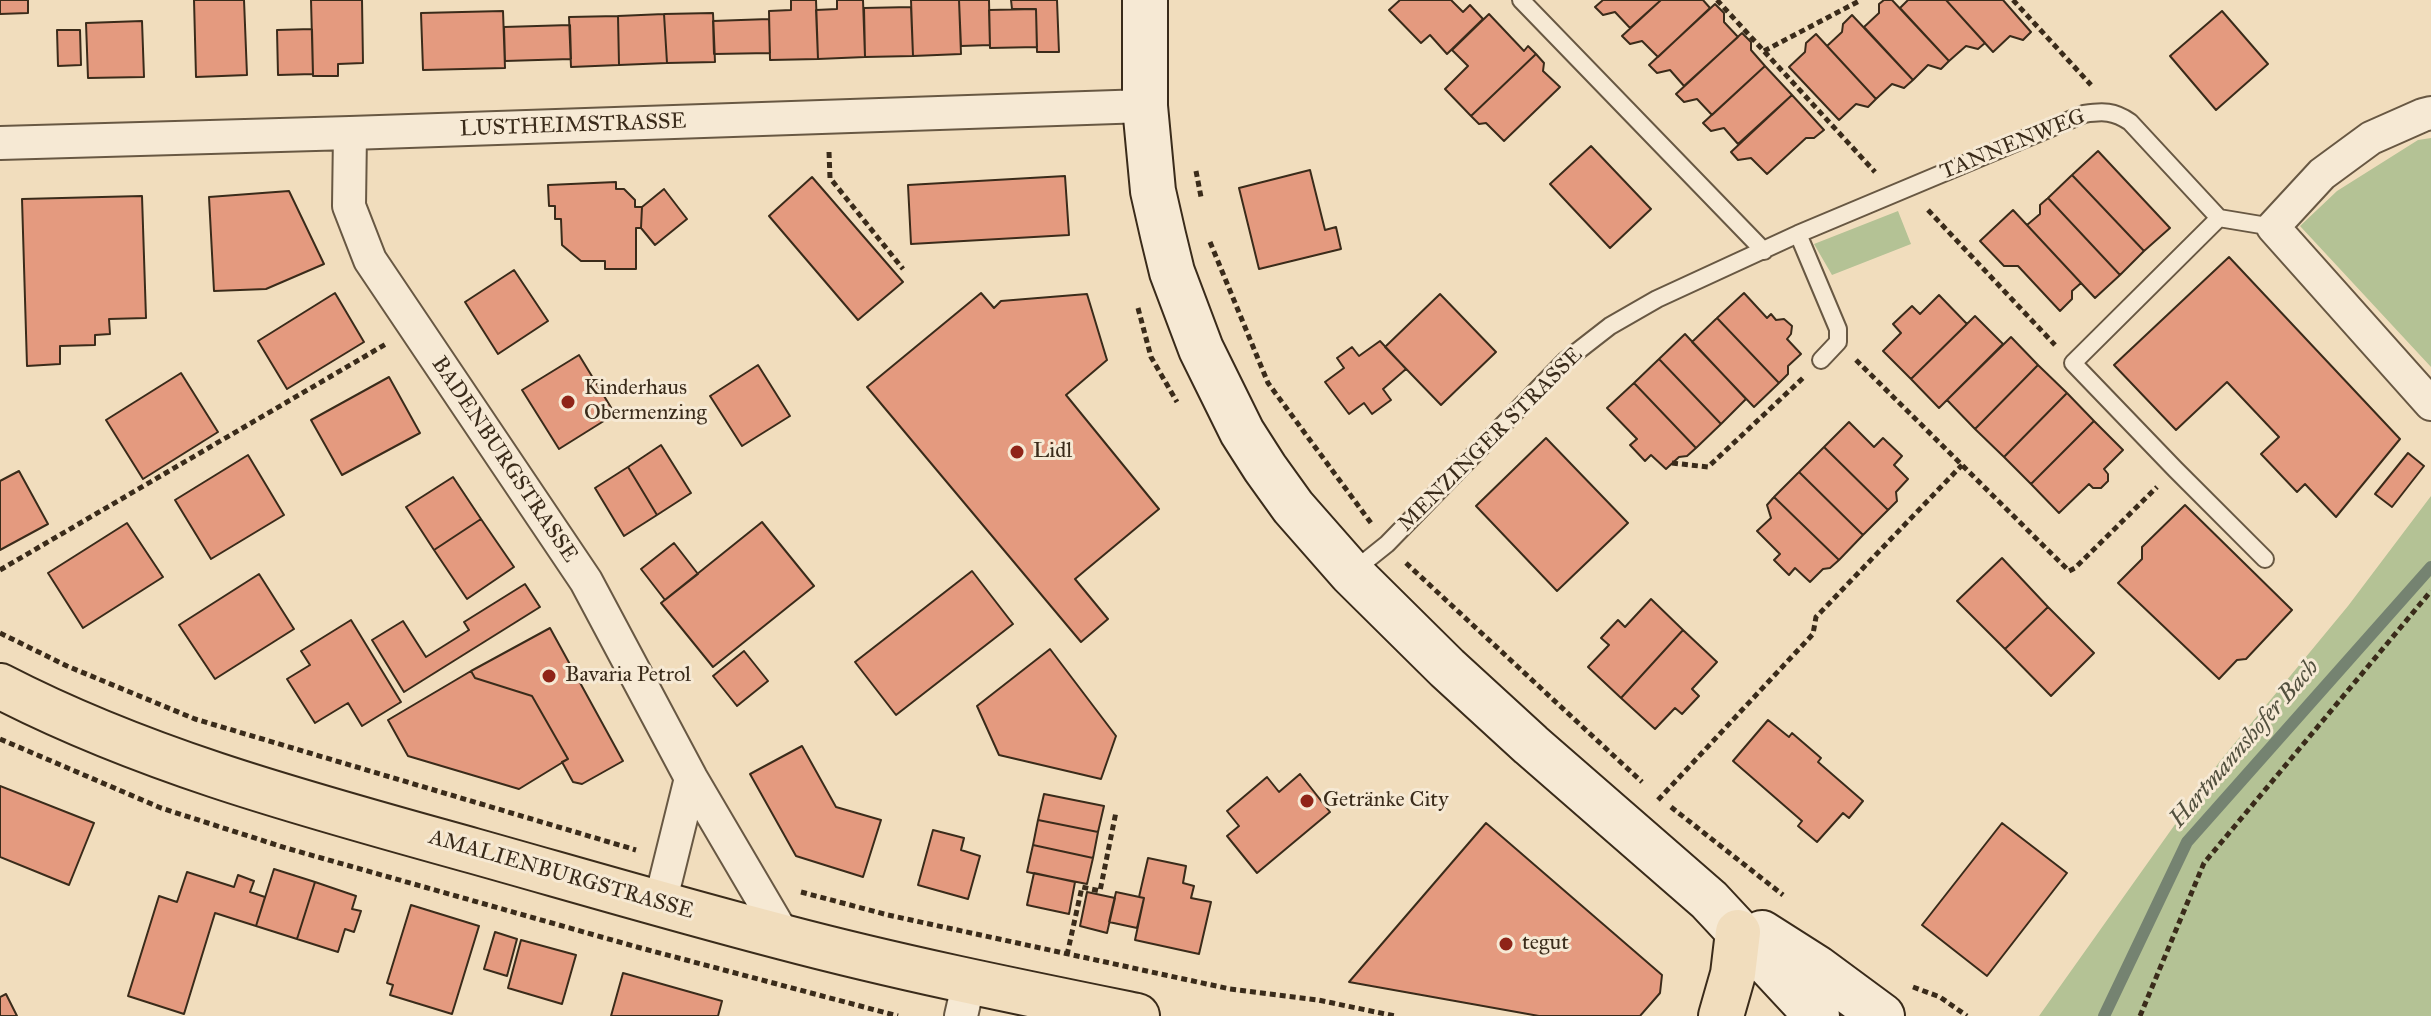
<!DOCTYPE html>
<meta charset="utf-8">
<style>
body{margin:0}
canvas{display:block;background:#f1ddbd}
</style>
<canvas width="2431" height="1016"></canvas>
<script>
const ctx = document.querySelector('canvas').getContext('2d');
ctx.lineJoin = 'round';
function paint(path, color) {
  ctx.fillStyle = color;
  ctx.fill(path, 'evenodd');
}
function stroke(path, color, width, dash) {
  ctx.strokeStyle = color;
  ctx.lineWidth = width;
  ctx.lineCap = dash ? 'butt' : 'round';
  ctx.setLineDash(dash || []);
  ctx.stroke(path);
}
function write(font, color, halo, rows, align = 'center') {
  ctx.font = font + ' "IM FELL Great Primer",serif';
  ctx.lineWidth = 6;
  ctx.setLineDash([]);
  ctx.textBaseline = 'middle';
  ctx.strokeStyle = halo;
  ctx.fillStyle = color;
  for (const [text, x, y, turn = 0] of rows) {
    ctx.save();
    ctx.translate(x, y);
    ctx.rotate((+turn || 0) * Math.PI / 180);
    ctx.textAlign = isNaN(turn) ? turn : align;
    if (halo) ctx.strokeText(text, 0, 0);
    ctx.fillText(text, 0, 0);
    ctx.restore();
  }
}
paint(new Path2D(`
 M2431 138V367L2300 226 2337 191 2418 140Z
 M1898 211 1911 244 1832 275 1814 244Z
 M2431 496V1016H2039L2220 761 2348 606Z`), '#b4c295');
stroke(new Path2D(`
 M2104 1016 2187 842 2431 567`), '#758371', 12);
const building = new Path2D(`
 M0 0H28V13L0 14Z
 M194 0H244L247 75 196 77Z
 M311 0H362L363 63 338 64V76H313Z
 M791 0H816L818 59 770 60 769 11 791 10Z
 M837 0H863L865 57 818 59 816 10 837 9Z
 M911 0H959L961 54 913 56Z
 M959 0H989L990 45 961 46Z
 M1011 0H1057L1059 52H1037L1036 9H1012Z
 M1400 0H1451L1463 12 1470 5 1483 19 1447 54 1430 35 1421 43 1389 10Z
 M1603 0H1661L1630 28 1615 12 1603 15 1595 7Z
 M1661 0H1703L1710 8 1658 57 1642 41 1630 44 1622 36Z
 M1884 0H1892L1949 61 1941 69 1928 65 1913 80 1864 27 1879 13V4Z
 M1908 0H1946L1985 43 1978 49 1966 46 1949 61 1900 8Z
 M1946 0H2003L2031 32 2023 40 2010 36 1993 52Z
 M1715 4 1724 13V22L1738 37 1684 86 1670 70 1657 73 1649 65Z
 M911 7 913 56 865 57 864 8Z
 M1036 9 1037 47 990 48 989 10Z
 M503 11 505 68 423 70 421 13Z
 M2222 11 2268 64 2216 110 2170 56Z
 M713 13 715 62 667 63 664 14Z
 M664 14 667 63 619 65 618 16Z
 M1489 14 1524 51 1528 46 1536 54 1471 116 1445 89 1468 66 1452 50Z
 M1852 15 1913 80 1904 88 1892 84 1876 99 1827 46 1842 32 1843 24Z
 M618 16 619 65 571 67 569 17Z
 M769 19 770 53 714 54 713 21Z
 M142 21 144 77 88 78 86 23Z
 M570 25 571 59 505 61 504 27Z
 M312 29 313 74 278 75 277 30Z
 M57 30H80L81 65 58 66Z
 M1742 33 1751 42V50L1765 66 1712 115 1697 99 1684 102 1676 94Z
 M1816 34 1876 99 1868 107 1856 104 1839 120 1789 67 1805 52 1806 43Z
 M1536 54 1544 63 1543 71 1560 87 1504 141 1486 123 1479 124 1471 116Z
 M1765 66 1792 95 1738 144 1724 128 1711 131 1703 123Z
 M1792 95 1824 130 1814 138H1806L1767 174 1751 158 1738 160 1731 152Z
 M1591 146 1651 209 1610 248 1550 184Z
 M2098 151 2170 228 2144 251 2072 175Z
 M1310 170 1325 230 1336 227 1341 249 1259 269 1239 188Z
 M2072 175 2144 251 2120 275 2048 198Z
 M1065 176 1069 235 911 244 908 185Z
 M812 177 903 282 858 320 769 216Z
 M616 182V189H624L635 200V207H642L641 228H636V269H605V261H581L562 245 561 219H555V206H549L548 185Z
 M664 189 687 219 655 245 641 228 642 207Z
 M289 191 324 264 266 289 214 291 209 197Z
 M142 196 146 318 109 319 110 334 95 335V345L60 346V364L27 366 22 199Z
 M2048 198 2120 275 2095 298 2027 225 2040 214V205Z
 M2013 210 2081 283 2072 291V299L2060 311 2018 266H2004L1980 241Z
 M2229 257 2400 439 2336 517 2305 484 2297 492 2261 454 2279 437 2227 382 2176 430 2114 365Z
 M514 270 548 321 498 354 465 302Z
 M335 293 364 342 287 389 258 341Z
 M981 293 994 308 1001 301 1087 294 1107 360 1066 395 1159 509 1075 579 1108 619 1081 642 867 387Z
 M1744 293 1767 318 1771 314 1776 320 1784 319 1792 326 1791 334 1787 339 1801 354 1788 366V374L1779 383 1717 318Z
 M1440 294 1496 352 1441 405 1385 347Z
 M1939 295 1967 324 1911 379 1883 351 1901 333 1893 324 1912 306 1920 314Z
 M1975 316 2003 344 1939 408 1911 379Z
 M1717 318 1779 383 1754 407 1692 342Z
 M1685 334 1746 399 1721 424 1659 359Z
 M2011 337 2038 365 1975 429 1947 400Z
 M1380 341 1406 369 1383 389 1391 400 1372 414 1364 403 1349 414 1325 382 1344 368 1337 358 1352 347 1359 356Z
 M579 355 615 414 559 449 522 390Z
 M1659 359 1721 424 1696 448 1634 383Z
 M758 365 790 416 742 446 710 396Z
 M2038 365 2067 393 2004 457 1975 429Z
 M181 373 218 432 143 479 106 420Z
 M389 377 420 433 342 475 311 420Z
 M1634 383 1696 448 1687 456 1679 457 1666 469 1651 455 1645 461 1630 445 1637 439 1607 408Z
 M2067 393 2094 421 2031 484 2004 457Z
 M2094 421 2123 450 2104 469 2108 474V481L2101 488H2093L2089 484 2059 513 2031 484Z
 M1849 422 1874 447 1883 438 1902 456 1894 465 1908 479 1896 492 1897 501 1888 510 1824 447Z
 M1546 438 1628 523 1557 591 1476 506Z
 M661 445 691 493 657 515 628 467Z
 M1824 447 1888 510 1863 535 1799 472Z
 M2408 453 2424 466 2392 507 2375 494Z
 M248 455 284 515 211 559 175 500Z
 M628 467 657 515 624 536 595 488Z
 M19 471 48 524 0 550V481Z
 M1799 472 1863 535 1839 560 1774 497Z
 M453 477 481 519 434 550 406 507Z
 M1774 497 1839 560 1830 568 1823 569 1810 582 1795 568 1789 575 1774 560 1780 554 1757 531 1771 518 1767 505Z
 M2185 505 2292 610 2246 659 2237 660 2219 679 2118 583 2142 559V547Z
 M481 519 514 567 467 599 434 550Z
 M762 522 814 586 713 667 661 603Z
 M127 523 163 577 83 628 48 573Z
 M674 543 698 574 665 600 641 569Z
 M2002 558 2048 607 2005 649 1957 601Z
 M972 571 1013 624 896 715 855 662Z
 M259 574 294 629 215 679 179 625Z
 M525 584 540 607 404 692 372 640 403 621 426 657 469 630 464 622Z
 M1651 599 1683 630 1621 698 1588 667 1609 645 1601 638 1618 620 1625 627Z
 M2048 607 2094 653 2051 696 2005 649Z
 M351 620 401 702 362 726 348 703 315 723 287 679 310 665 301 651Z
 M550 628 623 761 582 784 573 782 562 762 568 759 532 696 475 678 471 671Z
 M1683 630 1717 662 1692 689 1699 696 1682 714 1675 708 1655 729 1621 698Z
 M1050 649 1116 736 1101 779 999 755 977 706Z
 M744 651 768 681 737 706 713 676Z
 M471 671 475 678 532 696 568 759 519 789 408 756 388 720Z
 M1768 720 1789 737 1792 733 1821 758 1818 762 1863 801 1849 818 1843 813 1817 842 1798 826 1802 821 1733 761Z
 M802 746 836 807 881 820 863 877 796 856 750 774Z
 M1300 774 1330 812 1257 873 1227 836 1239 826 1227 811 1267 777 1279 792Z
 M0 786 94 823 69 885 0 857Z
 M1044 794 1104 806 1098 832 1038 820Z
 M1038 820 1098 832 1093 858 1033 845Z
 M1486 823 1662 975 1660 993 1640 1016H1539L1349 982Z
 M2002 823 2067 873 1987 976 1922 925Z
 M933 830 964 838 961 850 980 856 968 899 918 885Z
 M1033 845 1093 858 1087 884 1027 872Z
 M1148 858 1186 866 1183 883 1194 886 1191 898 1211 902 1199 954 1135 940 1144 898 1139 897Z
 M274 869 315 882 297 939 256 926Z
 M187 872 234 887 238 875 254 881 250 892 265 897 256 926 215 913 184 1014 128 996 159 896 177 902Z
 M1034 873 1075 882 1069 914 1027 905Z
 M315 882 356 896 352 909 361 911 354 932 345 929 338 952 297 939Z
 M1087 892 1115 898 1107 933 1080 926Z
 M1116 892 1144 898 1137 928 1109 922Z
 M411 905 479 926 452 1014 390 995 393 985 387 983Z
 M495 932 517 939 507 976 484 969Z
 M521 940 576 955 562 1004 508 988Z
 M623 973 722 1001 718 1016H611Z
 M6 994 17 1016H0V997Z`);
paint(building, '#e49a7f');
stroke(building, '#3a2b1a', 2);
const lane = new Path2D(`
 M1521 0 1764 251
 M2219 218 2073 363 2175 469 2265 559
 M1798 234 1838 329V342L1821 360
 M1352 572 1387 544 1565 361 1610 326 1657 299 1798 234 2084 114C2103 111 2114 111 2130 122L2219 218 2273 227`);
const street = new Path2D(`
 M2431 113 2423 115 2371 138 2322 174 2273 227 2431 404
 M350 133 349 206 370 260 586 581 691 778 785 938
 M0 143 350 133 1145 106
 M660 903 691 778
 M961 1016 969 981`);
const secondary = new Path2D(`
 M1145 0V106L1153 191 1163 235 1172 272 1201 349 1242 432 1265 468 1293 507 1351 573 1447 668 1531 745 1709 900 1817 1016
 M1762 933 1817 968 1882 1016`);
const primary = new Path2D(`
 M0 686C149 763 313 806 474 851 577 880 679 910 783 937 900 968 1019 992 1137 1016
 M1721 1016 1733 974 1738 932`);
stroke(lane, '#685843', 20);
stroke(street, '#685843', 36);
stroke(secondary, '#3a2b1a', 48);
stroke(primary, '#3a2b1a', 48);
stroke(new Path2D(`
 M1717 0 1875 172
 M2013 0 2091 85
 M1764 51 1861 0
 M829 152 830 178 903 269
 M1196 171 1201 197
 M1928 210 2055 345
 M1210 242 1268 383 1371 523
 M1138 308 1151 357 1177 402
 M1856 360 2069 571 2075 568 2157 487
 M1672 463 1708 467 1803 378
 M1406 563 1642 782
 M0 570 386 344
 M0 633 67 666 195 719 636 850
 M0 739 161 808 286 848 637 947 898 1016
 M1658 800 1813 634 1816 617 1962 465
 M1671 807 1783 895
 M801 892 888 915 1230 989 1318 1000 1395 1016
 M1067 955 1082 887 1100 891 1116 812
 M1913 987 1940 997 1967 1016
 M2140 1016 2204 863 2431 591`), '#3a2b1a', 5, [6, 4]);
stroke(lane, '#f6e9d4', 16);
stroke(street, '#f6e9d4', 32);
stroke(secondary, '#f6e9d4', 44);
stroke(primary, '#f1ddbd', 44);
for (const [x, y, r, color] of [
 [568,402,8,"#8f2418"],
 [1017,452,8,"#8f2418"],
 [549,676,8,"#8f2418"],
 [1307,801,8,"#8f2418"],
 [1506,944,8,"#8f2418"]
]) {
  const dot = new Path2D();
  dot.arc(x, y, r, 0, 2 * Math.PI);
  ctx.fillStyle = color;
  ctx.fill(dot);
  stroke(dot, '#f6e9d4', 3);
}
write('22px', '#3a2b1a', '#f6e9d4', [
 ["LUSTHEIMSTRASSE",573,126,-2],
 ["TANNENWEG",2013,145,-22],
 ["MENZINGER STRASSE",1491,440,-45],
 ["BADENBURGSTRASSE",504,460,56],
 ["AMALIENBURGSTRASSE",561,875,16]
]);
write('22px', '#3a2b1a', '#f6e9d4', [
 ["Kinderhaus",584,389],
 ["Obermenzing",584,414],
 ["Lidl",1033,452],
 ["Bavaria Petrol",565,676],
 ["Getränke City",1323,801],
 ["tegut",1522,944]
], 'left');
write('italic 24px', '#52503e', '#f6e9d4', [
 ["Hartmannshofer Bach",2245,744,-49]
]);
</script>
